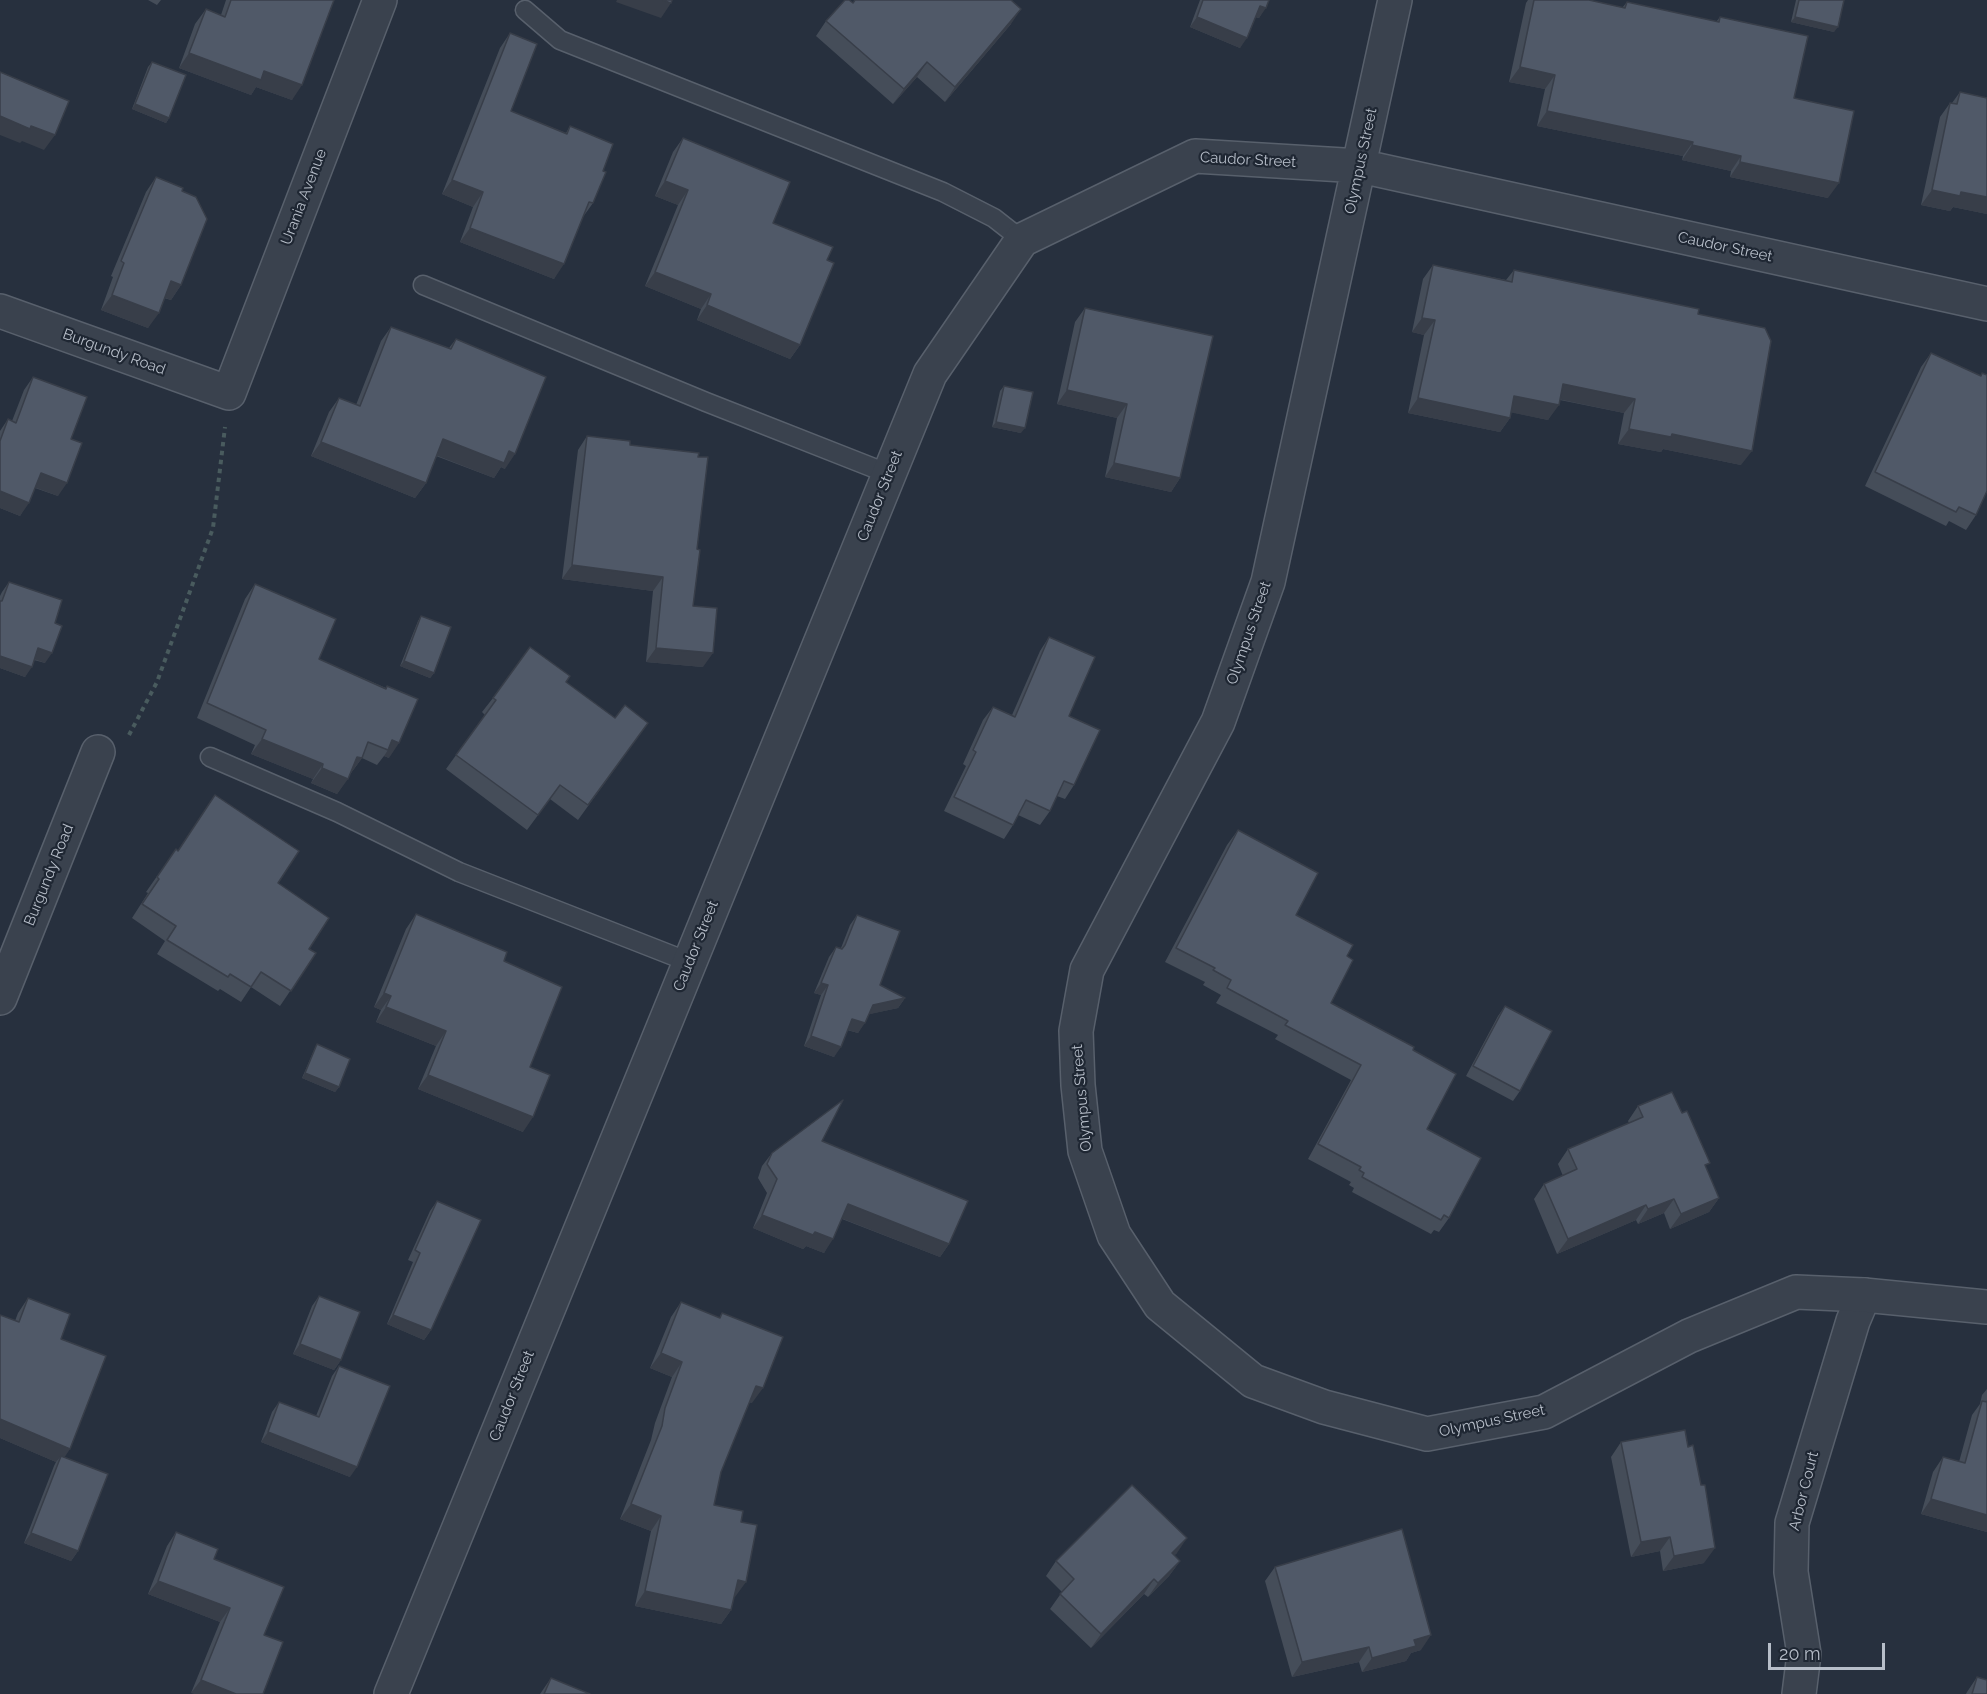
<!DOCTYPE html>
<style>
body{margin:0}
#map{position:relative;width:1987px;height:1694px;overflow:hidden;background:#27303e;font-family:Raleway,sans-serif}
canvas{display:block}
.scale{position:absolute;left:1768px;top:1643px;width:117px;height:27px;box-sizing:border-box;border:3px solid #b7bec9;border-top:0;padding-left:8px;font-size:18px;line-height:21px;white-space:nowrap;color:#b7bec9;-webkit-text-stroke:4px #1f2733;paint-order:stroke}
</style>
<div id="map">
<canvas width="1987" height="1694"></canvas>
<div class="scale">20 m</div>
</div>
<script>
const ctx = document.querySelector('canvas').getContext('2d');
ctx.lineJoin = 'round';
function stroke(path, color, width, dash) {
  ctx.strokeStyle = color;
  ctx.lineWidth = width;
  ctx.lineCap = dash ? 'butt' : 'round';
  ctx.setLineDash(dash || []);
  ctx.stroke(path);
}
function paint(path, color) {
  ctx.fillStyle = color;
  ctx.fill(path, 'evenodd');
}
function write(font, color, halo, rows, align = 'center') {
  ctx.font = font + ' Raleway,sans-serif';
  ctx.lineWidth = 4.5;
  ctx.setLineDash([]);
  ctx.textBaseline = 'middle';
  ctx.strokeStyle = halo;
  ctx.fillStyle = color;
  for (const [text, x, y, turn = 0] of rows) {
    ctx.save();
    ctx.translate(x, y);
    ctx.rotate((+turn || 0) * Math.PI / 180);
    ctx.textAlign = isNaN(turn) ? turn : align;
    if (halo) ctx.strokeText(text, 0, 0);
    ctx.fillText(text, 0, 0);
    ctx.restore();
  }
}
const service = new Path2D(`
 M525 10 560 40 943 192 994 218 1022 240
 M423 285 706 402 889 474
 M210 757 337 812 459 872 689 962`);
const minor = new Path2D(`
 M0 311 229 393 380 0
 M0 998 98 752
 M1799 1694 1804 1654 1791 1572 1792 1523 1853 1321 1864 1295`);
const tertiary = new Path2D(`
 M1395 0 1268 582 1218 722 1087 970 1076 1031 1078 1085 1085 1151 1114 1235 1160 1305 1253 1381 1324 1407 1427 1434 1544 1412 1689 1336 1796 1292 1864 1295 1987 1307
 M391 1694 930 374 1022 240 1195 156 1360 166 1987 304`);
stroke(service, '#58606c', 21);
stroke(minor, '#58606c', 36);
stroke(tertiary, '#58606c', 36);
stroke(new Path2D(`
 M129 735 157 682 213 528 225 427`), '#495b5e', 4, [4.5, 4.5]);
stroke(service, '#3a424e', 18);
stroke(minor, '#3a424e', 33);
stroke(tertiary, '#3a424e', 33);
paint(new Path2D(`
 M148 0H161L157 5Z
 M226 0H333L292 100 256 87 251 95 179 68 195 24 206 9 221 15Z
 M1200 0H1269L1259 18 1255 17 1240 48 1190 27Z
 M1528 0H1589L1622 8 1627 2 1716 22 1720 17 1794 98 1828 198 1730 177 1731 171 1682 160 1683 156 1537 126 1545 89 1509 82 1526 3Z
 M1796 0H1844L1834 32 1791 22Z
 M853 3 1011 24 945 102 917 77 893 104 816 36 826 21Z
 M510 33 511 111 566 133 570 126 603 171 593 203 583 217 554 279 460 242 473 207 442 194 500 48Z
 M152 62 169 118 166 123 132 109 148 67Z
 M1960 92 1987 98V214L1953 207 1950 211 1921 205 1940 117 1950 103H1952Z
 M683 138 773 223 827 260 800 345 790 359 697 320 701 309 645 286 678 205 655 196 673 152Z
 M156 177 182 191 181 285 171 300 164 298 148 328 101 310 113 277 111 276 146 192Z
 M1433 265 1506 280 1514 270 1698 314 1741 465 1663 449 1661 452 1618 444 1624 413 1560 400 1548 420 1511 412 1510 418 1500 432 1408 413 1424 335 1412 332 1423 279Z
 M1085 308 1180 478 1171 492 1105 477 1117 418 1057 404 1075 322Z
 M391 327 449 348 456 339 505 469 501 467 494 478 436 456 426 483 415 498 311 456 329 412 339 398 356 405 381 341Z
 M1931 353 1976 515 1966 530 1949 521 1946 526 1865 486 1921 367Z
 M33 377 71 439 58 496 35 488 20 516 0 508V431L8 419 12 421 24 390Z
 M1004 386 1021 433 992 427 1000 391Z
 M587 436 630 445 697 549 693 606 703 667 646 662 653 591 562 579 578 450Z
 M9 582 55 623 45 663 34 660 25 677 0 668V596L2 592Z
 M255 584 319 659 386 688 387 686 389 758 384 756 377 765 362 758 351 773 337 794 311 783 313 779 251 754 255 745 197 718 245 599Z
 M421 616 434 673 430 678 400 666 418 621Z
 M1049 637 1069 716 1074 785 1065 799 1057 796 1050 811 1040 825 1018 815 1013 825 1004 839 944 811 966 766 963 764 983 720 993 707 1012 715 1040 651Z
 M566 682 638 737 578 820 550 799 527 830 446 769 485 715 482 712 493 698Z
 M1238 830 1296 915 1347 956 1331 1003 1413 1050 1427 1129 1449 1218 1439 1232 1434 1230 1431 1234 1352 1192 1354 1188 1349 1185 1351 1182 1308 1159 1351 1080 1275 1039 1278 1035 1216 1003 1221 995 1203 985 1205 982 1165 962 1227 845Z
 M176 849 178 851 278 883 309 949 316 953 280 1006 251 987 241 1002 220 989 218 991 157 954 165 941 132 918 148 893 146 892Z
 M416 914 504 961 530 1067 523 1132 418 1089 436 1046 376 1022 381 1010 374 1007 406 929Z
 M857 915 880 985 905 998 898 1008 869 1014 858 1033 847 1030 834 1057 804 1046 821 995 814 993 829 957 836 947 841 948 850 925Z
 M1505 1006 1520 1091 1513 1101 1466 1076 1498 1016Z
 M317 1044 339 1087 335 1092 302 1078 314 1050Z
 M1638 1106 1706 1168 1719 1198 1709 1212 1670 1229 1664 1213 1638 1224 1636 1220 1557 1254 1534 1199 1544 1184 1563 1176 1558 1164 1568 1149 1629 1123 1628 1121Z
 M772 1153 949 1244 940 1257 842 1219 824 1253 806 1246 803 1249 753 1228 767 1193 758 1178 762 1166Z
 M437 1201 431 1330 424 1340 387 1324 413 1262 408 1260 430 1211Z
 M319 1296 341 1360 334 1370 293 1354 312 1306Z
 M28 1298 61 1339 64 1457 78 1551 71 1561 24 1543 54 1466 56 1462 0 1438V1315L15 1321 18 1313Z
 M681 1302 719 1318 722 1313 752 1403 749 1402 721 1472 714 1505 741 1522 735 1597 734 1596 731 1610 721 1624 635 1606 651 1531 620 1519 651 1440 655 1423 672 1377 650 1368 671 1317Z
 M339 1366 350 1477 261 1442 272 1412 279 1402 316 1416 332 1376Z
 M1987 1389V1532L1921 1514 1933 1472 1943 1457 1959 1462 1972 1415 1980 1404 1982 1395Z
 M1621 1442 1704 1563 1663 1571 1660 1551 1631 1557 1611 1457Z
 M176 1532 214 1559 264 1635 191 1693 220 1622 148 1594 167 1546Z
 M1177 1553 1174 1555 1180 1561 1169 1576 1148 1597 1144 1594 1091 1648 1050 1609 1062 1592 1046 1576 1056 1561Z
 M1275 1567 1421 1650 1411 1653 1406 1661 1362 1672 1359 1662 1292 1677 1265 1581Z
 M1977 1677 1987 1694H1966L1967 1692Z
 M551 1678 590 1694H540Z`), '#454d59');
paint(new Path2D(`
 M617 0H662L671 3 661 18 616 2Z
 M1260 6 1266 8 1259 18 1253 16Z
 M1021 9 1011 24 945 102 955 87Z
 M1197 17 1247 38 1240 48 1190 27Z
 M1795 17 1838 27 1834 32 1791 22Z
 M189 53 264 71 302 85 292 100 256 87 251 95 179 68Z
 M927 62 917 77 893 104 904 89Z
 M1520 67 1555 75 1545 89 1509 82Z
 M135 104 169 118 166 123 132 109Z
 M1547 111 1693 142 1683 156 1537 126Z
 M0 116 31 126 55 135 44 150 22 141 20 143 0 135Z
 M1692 145 1741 156 1731 171 1682 160Z
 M1740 162 1839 183 1828 198 1730 177Z
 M452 180 483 192 473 207 442 194Z
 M665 181 688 190 678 205 655 196Z
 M1932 190 1961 192 1987 197V214L1953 207 1950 211 1921 205Z
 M470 228 564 264 554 279 460 242Z
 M655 272 711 294 701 309 645 286Z
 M171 281 181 285 171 300 160 296Z
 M112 295 159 313 148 328 101 310Z
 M707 305 800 345 790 359 697 320Z
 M1422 318 1435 320 1424 335 1412 332Z
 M1563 384 1635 399 1624 413 1553 398Z
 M1067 390 1127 404 1117 418 1057 404Z
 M1514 396 1559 405 1548 420 1504 411Z
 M1418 398 1510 418 1500 432 1408 413Z
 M996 422 1025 428 1021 433 992 427Z
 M1629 429 1672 434 1752 451 1741 465 1663 449 1661 452 1618 444Z
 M443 439 509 451 515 454 505 469 501 467 494 478 433 454Z
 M321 442 426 483 415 498 311 456Z
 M1114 463 1180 478 1171 492 1105 477Z
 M41 473 67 483 58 496 31 486Z
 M0 491 29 503 20 516 0 508Z
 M572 565 663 577 653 591 562 579Z
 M38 648 52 653 45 663 31 658Z
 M656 648 713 653 703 667 646 662Z
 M0 656 32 667 25 677 0 668Z
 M404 661 434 673 430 678 400 666Z
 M262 739 323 764 313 779 251 754Z
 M392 740 399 743 389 758 384 756 388 750Z
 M357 757 362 758 351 773 347 771Z
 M322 768 348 779 337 794 311 783Z
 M821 983 828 985 821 995 814 993Z
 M384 993 391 996 381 1010 374 1007Z
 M905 998 898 1008 866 1015 873 1005Z
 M386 1007 446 1031 436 1046 376 1022Z
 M852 1019 865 1023 858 1033 845 1029Z
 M811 1036 841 1047 834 1057 804 1046Z
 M305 1073 339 1087 335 1092 302 1078Z
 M428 1075 533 1117 523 1132 418 1089Z
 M1719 1198 1709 1212 1670 1229 1681 1214Z
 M1674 1199 1664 1213 1638 1224 1648 1209Z
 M848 1204 949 1244 940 1257 838 1217Z
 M1646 1205 1636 1220 1557 1254 1568 1239Z
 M762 1215 815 1232 833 1239 824 1253 806 1246 803 1249 753 1228Z
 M393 1315 431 1330 424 1340 387 1324Z
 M300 1344 341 1360 334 1370 293 1354Z
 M661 1353 682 1362 672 1377 650 1368Z
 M756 1386 763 1388 752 1403 745 1400Z
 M0 1419 70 1449 60 1464 61 1456 56 1462 0 1438Z
 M268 1432 357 1467 350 1477 261 1442Z
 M1931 1499 1987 1515V1532L1921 1514Z
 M631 1504 661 1516 651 1531 620 1519Z
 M31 1533 78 1551 71 1561 24 1543Z
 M1670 1537 1660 1551 1631 1557 1641 1542Z
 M1187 1538 1177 1553 1162 1568 1172 1553Z
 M1715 1548 1704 1563 1663 1571 1674 1556Z
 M1180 1561 1169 1576 1148 1597 1158 1583Z
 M1154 1579 1144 1594 1091 1648 1101 1634Z
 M738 1580 746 1582 735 1597 728 1595Z
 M158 1581 230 1608 220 1622 148 1594Z
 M645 1591 731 1610 721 1624 635 1606Z
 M1431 1635 1421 1650 1411 1653 1406 1661 1362 1672 1372 1658 1414 1640Z
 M1369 1647 1359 1662 1292 1677 1302 1662Z
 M201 1680 236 1694H194L191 1693Z`), '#383e49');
const building = new Path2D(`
 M231 0H334L302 85 264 71 261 80 189 53 206 9 225 17Z
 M662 0H672L671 3Z
 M845 0H849L853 3 855 0H1011L1021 9 955 87 927 62 904 89 826 21Z
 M1203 0H1269L1266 8 1260 6 1247 38 1197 17Z
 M1534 0H1589L1625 8 1627 2 1719 22 1720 17 1808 36 1794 98 1854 111 1839 183 1740 162 1741 156 1692 145 1693 142 1547 111 1555 75 1520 67Z
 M1799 0H1844L1838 27 1795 17Z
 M510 33 537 44 511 111 567 134 570 126 613 144 603 171 606 172 593 203 589 202 564 264 470 228 483 192 452 180Z
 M152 62 186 75 169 118 135 104Z
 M0 72 69 101 55 135 31 126 30 129 0 116Z
 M1960 92 1987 98V197L1961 192 1960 196 1932 190 1950 103 1957 104Z
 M683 138 790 182 773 223 833 247 827 260 834 263 800 345 707 305 711 294 655 272 688 190 665 181Z
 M156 177 183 188 182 191 196 197 207 219 181 285 171 281 159 313 112 295 124 263 121 261Z
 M1433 265 1512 282 1514 270 1699 309 1698 314 1765 328 1771 341 1752 451 1672 434 1671 437 1629 429 1635 399 1563 384 1559 405 1514 396 1510 418 1418 398 1435 320 1422 318Z
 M1085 308 1213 336 1180 478 1114 463 1127 404 1067 390Z
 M391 327 451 349 456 339 546 377 515 454 509 451 504 463 443 439 426 483 321 442 339 398 360 406Z
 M1931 353 1981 376 1982 373 1987 375V491L1976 515 1959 507 1956 512 1875 472Z
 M33 377 87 397 71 439 82 443 67 483 41 473 29 503 0 491V441L8 419 16 423Z
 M1004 386 1033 392 1025 428 996 422Z
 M587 436 630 441V445L699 453 698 457H708L697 549 700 550 693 606 717 608 713 653 656 648 663 577 572 565Z
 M9 582 62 600 55 623 62 626 52 653 38 648 32 667 0 656V601H2Z
 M255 584 336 619 319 659 386 689 387 686 418 699 399 743 392 740 388 750 368 742 362 758 357 757 348 779 322 768 323 764 262 739 266 730 207 703Z
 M421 616 451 627 434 673 404 661Z
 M1049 637 1095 657 1069 716 1100 730 1074 785 1064 781 1050 811 1026 800 1013 825 954 797 976 752 973 750 993 707 1015 717Z
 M530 647 570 676 566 682 615 718 625 705 648 723 588 805 560 785 538 815 456 755 496 700 493 698Z
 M215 795 299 851 278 883 329 918 309 949 316 953 291 991 261 972 251 987 230 974 228 977 167 940 176 926 142 904 159 879 157 877 176 849 178 851Z
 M1238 830 1318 873 1296 915 1353 945 1347 956 1353 960 1331 1003 1414 1047 1413 1050 1456 1074 1427 1129 1481 1158 1449 1218 1444 1215 1441 1220 1362 1177 1364 1173 1359 1170 1361 1167 1318 1144 1361 1065 1285 1025 1288 1021 1227 988 1231 980 1213 970 1215 968 1176 948Z
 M416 914 507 952 504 961 562 987 530 1067 550 1075 533 1117 428 1075 446 1031 386 1007 391 996 384 993Z
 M857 915 900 931 880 985 905 998 873 1005 865 1023 852 1019 841 1047 811 1036 828 985 821 983 836 947 842 949 845 945Z
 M1505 1006 1552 1031 1520 1091 1473 1066Z
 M317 1044 350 1059 339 1087 305 1073Z
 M1672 1092 1682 1113 1687 1111 1710 1163 1705 1165 1719 1198 1681 1214 1674 1199 1648 1209 1646 1205 1568 1239 1544 1184 1577 1169 1568 1149 1643 1117 1638 1106Z
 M843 1100 822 1141 968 1201 949 1244 848 1204 833 1239 815 1232 813 1235 762 1215 777 1179 767 1164 772 1153Z
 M437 1201 481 1220 431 1330 393 1315 420 1253 415 1250Z
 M319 1296 360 1312 341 1360 300 1344Z
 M28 1298 70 1314 61 1339 106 1356 70 1449 0 1419V1315L19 1322Z
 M681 1302 720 1318 722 1313 783 1337 763 1388 756 1386 721 1472 714 1505 743 1511 741 1522 757 1525 746 1582 738 1580 731 1610 645 1591 661 1516 631 1504 662 1426 665 1408 682 1362 661 1353Z
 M339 1366 390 1386 357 1467 268 1432 279 1402 319 1417Z
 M1982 1401 1987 1402V1401V1515L1931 1499 1943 1457 1965 1463Z
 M1685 1430 1688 1447 1693 1445 1701 1485H1705L1715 1548 1674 1556 1670 1537 1641 1542 1621 1442Z
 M61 1456 108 1474 78 1551 31 1533Z
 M1132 1485 1187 1538 1172 1553 1180 1561 1158 1583 1154 1579 1101 1634 1060 1594 1074 1579 1056 1561Z
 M1402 1529 1431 1635 1414 1640 1416 1646 1372 1658 1369 1647 1302 1662 1275 1567Z
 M176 1532 218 1549 214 1559 284 1587 264 1635 283 1642 263 1694H236L201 1680 230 1608 158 1581Z
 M1977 1677 1987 1680V1694H1972Z
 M551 1678 590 1694H544Z`);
paint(building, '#505968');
stroke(building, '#383e49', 1.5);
write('15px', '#b7bec9', '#1f2733', [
 ["Caudor Street",1248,160,3],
 ["Olympus Street",1361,161,-78],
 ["Urania Avenue",304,197,-69],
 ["Caudor Street",1725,247,12],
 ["Burgundy Road",114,352,20],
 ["Caudor Street",880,496,-68],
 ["Olympus Street",1249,633,-71],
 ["Burgundy Road",49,875,-68],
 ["Caudor Street",696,946,-68],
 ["Olympus Street",1082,1098,-95],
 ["Caudor Street",512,1396,-68],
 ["Olympus Street",1492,1421,-12],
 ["Arbor Court",1804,1491,-76]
]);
</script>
